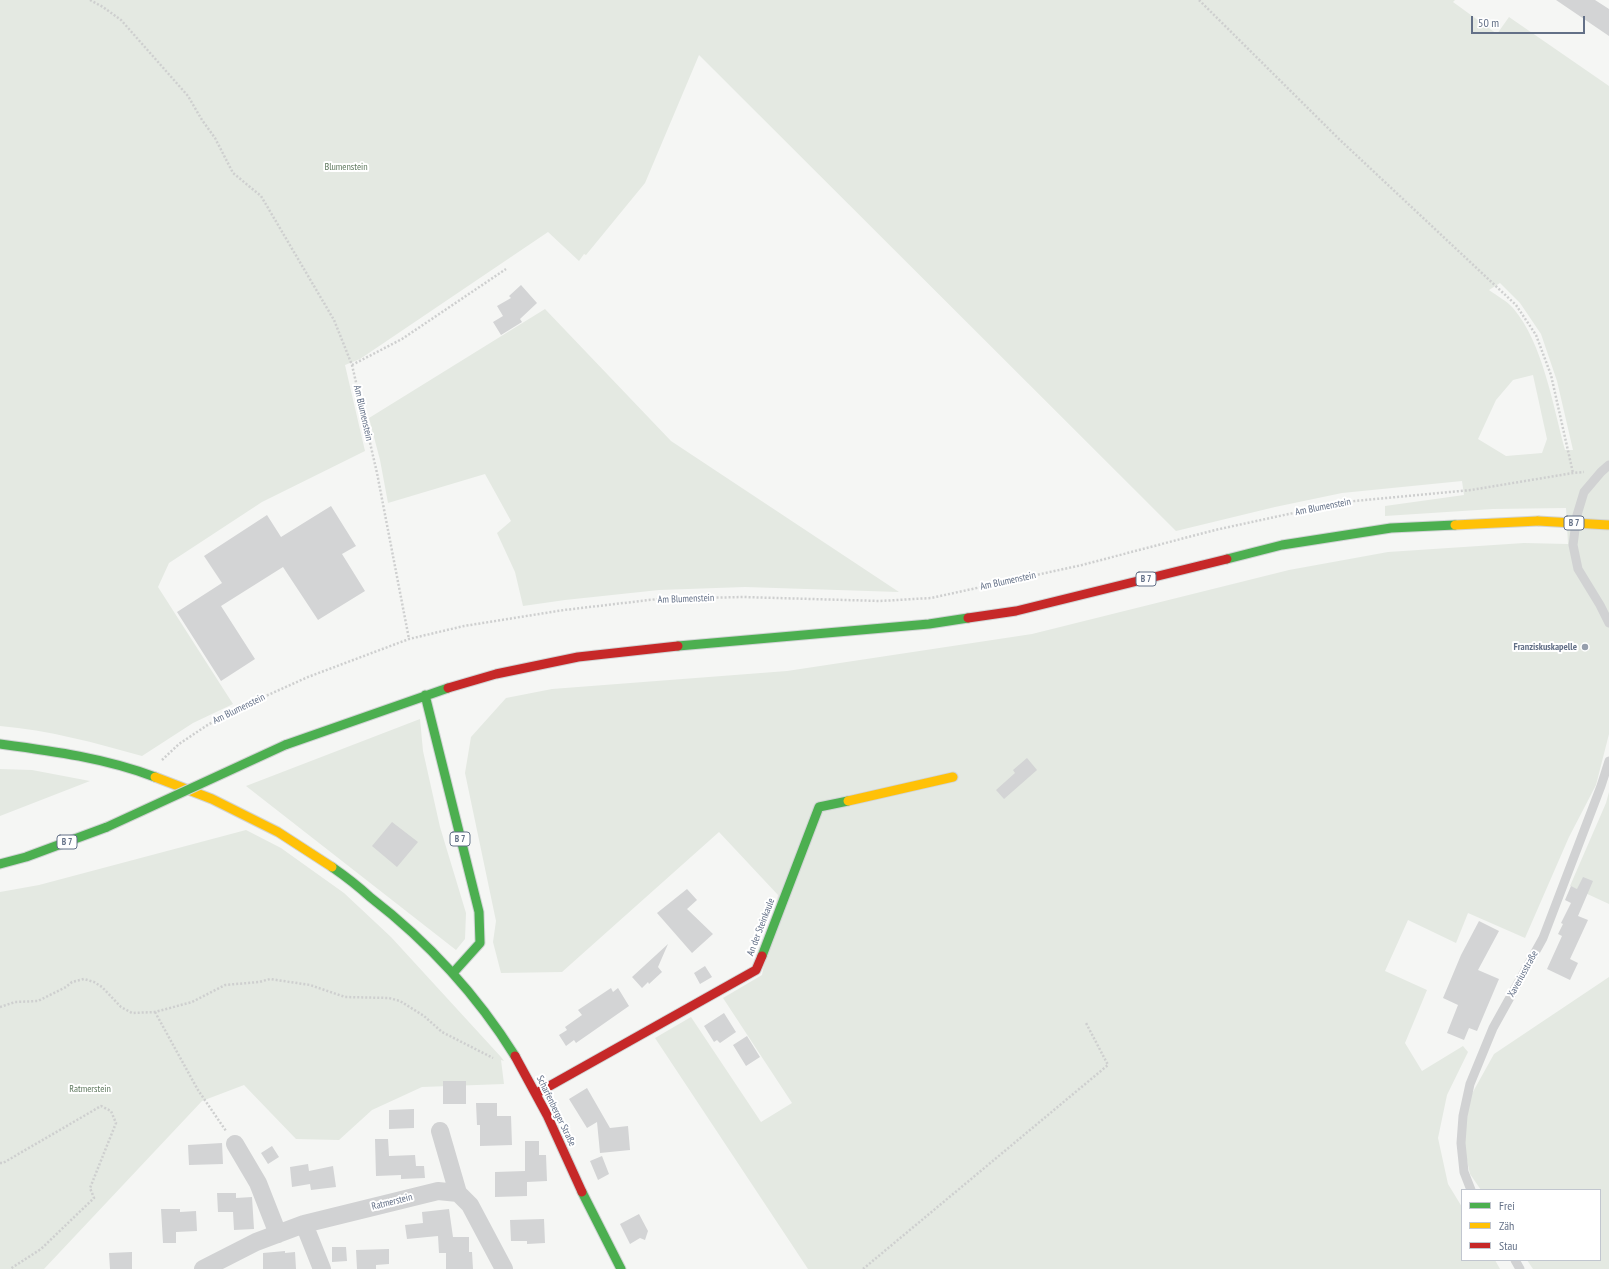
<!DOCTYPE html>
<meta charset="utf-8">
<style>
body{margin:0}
#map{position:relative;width:1609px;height:1269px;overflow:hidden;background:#f5f6f4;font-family:"PT Sans Narrow",sans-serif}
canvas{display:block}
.legend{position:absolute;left:1461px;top:1189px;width:140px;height:72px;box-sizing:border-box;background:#fff;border:1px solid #c1c6cf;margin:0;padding:5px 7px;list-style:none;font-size:12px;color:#637087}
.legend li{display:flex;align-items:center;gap:8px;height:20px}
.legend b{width:20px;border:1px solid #c1c6cf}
.scale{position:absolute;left:1471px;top:16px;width:114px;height:18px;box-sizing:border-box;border:2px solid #637087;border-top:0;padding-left:5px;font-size:12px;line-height:14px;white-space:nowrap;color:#637087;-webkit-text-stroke:3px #fff;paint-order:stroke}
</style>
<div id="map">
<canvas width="1609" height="1269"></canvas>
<ul class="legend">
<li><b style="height:5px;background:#4caf50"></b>Frei</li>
<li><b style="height:5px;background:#ffc107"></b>Zäh</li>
<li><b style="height:5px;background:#c62828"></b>Stau</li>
</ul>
<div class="scale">50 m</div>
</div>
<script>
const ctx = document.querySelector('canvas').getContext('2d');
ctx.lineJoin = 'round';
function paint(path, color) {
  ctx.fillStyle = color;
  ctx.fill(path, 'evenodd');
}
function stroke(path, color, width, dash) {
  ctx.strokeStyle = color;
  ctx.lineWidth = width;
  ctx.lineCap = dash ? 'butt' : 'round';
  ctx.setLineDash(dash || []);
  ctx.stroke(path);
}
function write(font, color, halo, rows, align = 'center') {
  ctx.font = font + ' "PT Sans Narrow",sans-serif';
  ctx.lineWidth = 4;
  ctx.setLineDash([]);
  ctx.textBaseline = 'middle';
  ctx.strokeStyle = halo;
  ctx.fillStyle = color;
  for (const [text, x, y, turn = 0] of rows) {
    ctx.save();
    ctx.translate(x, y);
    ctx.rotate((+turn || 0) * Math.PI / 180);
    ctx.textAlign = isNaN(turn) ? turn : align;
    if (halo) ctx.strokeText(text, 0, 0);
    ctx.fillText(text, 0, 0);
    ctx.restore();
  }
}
paint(new Path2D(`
 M0 0H1455L1453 2 1497 34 1509 17 1609 86V734L1596 785 1569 837 1525 938 1468 913 1456 943 1408 920 1385 971 1427 990 1405 1043 1422 1071 1463 1046 1468 1052 1447 1095 1438 1138 1448 1184 1462 1207V1260H1495L1500 1269H808L655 1038 691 1017 761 1122 792 1103 723 998 762 975 778 895 719 832 562 972 501 973 493 942 496 921 465 773 471 737 506 698 552 689 787 671 1032 634 1289 570 1388 552 1524 543 1568 544 1566 508 1493 509 1385 516V506L1464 495 1462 481 1342 493 1275 507 1176 531 699 55 645 183 586 255 584 254 579 261 548 232 360 359 345 365 365 451 262 502 169 563 158 587 233 704 193 723 142 756C96 743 48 730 0 726ZM1500 283 1520 303 1541 334 1557 381 1573 450H1565C1553 406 1543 343 1513 308 1507 301 1497 296 1489 290ZM1533 375 1547 439 1542 453 1506 456 1478 439 1496 400 1513 380Z
 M545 309 671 441 899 592 745 587 659 590 565 600 523 606 515 572 497 533 511 521 485 474 388 503 380 460 369 418Z
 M420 719 423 751 440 827 466 913 465 939 456 950 246 786Z
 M0 769 32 770 90 781 0 816Z
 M1609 792V904L1570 886 1606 803Z
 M246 830 281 848 344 893 391 937 501 1057 504 1061 501 1060 504 1084 422 1087 372 1110 339 1140 296 1139 244 1085 202 1101 44 1269H0V892L39 885Z
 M1609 977V1269H1533L1527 1260H1600V1190H1481L1470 1174 1462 1138 1469 1099 1494 1054Z`), '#e4e9e2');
paint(new Path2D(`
 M1556 0H1595L1609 9V36Z
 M521 285 537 303 520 319 522 322 501 335 493 322 503 316 497 306 511 298 509 296Z
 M331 506 356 546 342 554 365 591 318 620 283 567 221 606 255 659 221 681 177 612 222 583 204 556 267 515 281 537Z
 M1027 758 1037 770 1004 799 996 790 1015 773 1013 770Z
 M392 822 418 842 397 867 372 846Z
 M1583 877 1593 881 1578 916 1588 920 1570 959 1578 963 1570 980 1547 969 1562 936 1558 934 1563 924 1561 923 1571 903 1565 900 1571 886 1577 889Z
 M687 889 697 900 687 909 713 934 692 953 657 913Z
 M1479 921 1499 931 1478 970 1499 979 1477 1031 1469 1028 1464 1040 1447 1033 1458 1005 1443 998 1461 955Z
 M668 944 658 967 662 972 649 984 648 982 642 988 632 977Z
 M705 966 712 977 700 984 694 973Z
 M611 988 613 992 618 988 629 1006 589 1034 576 1043 574 1040 566 1046 559 1035 567 1030 565 1027 582 1015 578 1010Z
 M724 1013 736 1032 720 1043 717 1040 714 1042 704 1026Z
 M747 1036 760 1057 746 1066 733 1045Z
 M443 1081H466V1104H443Z
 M587 1088 610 1128 628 1126 630 1150 600 1153 597 1122 587 1128 569 1099Z
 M476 1103H497V1116H511L512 1145 480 1146V1125H477Z
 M414 1109V1128L389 1129V1110Z
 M375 1139H388L389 1156 415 1155 416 1166H424L425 1178 401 1179V1175L376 1176Z
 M525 1141H539V1155H546L547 1181 527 1182V1196L495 1197V1172L525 1171Z
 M222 1143 223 1164 189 1165 188 1145Z
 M272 1146 279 1157 268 1164 261 1153Z
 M602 1156 609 1174 598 1180 590 1161Z
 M308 1164 309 1171 333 1166 336 1187 311 1190 310 1184 292 1187 290 1167Z
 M217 1193H236V1198L252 1197 254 1229 234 1230 233 1212H218Z
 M161 1209H180V1212L196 1211 197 1231 176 1232V1243H163Z
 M449 1209 453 1237H469V1252H472L473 1269H446V1253H439L438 1236 407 1239 405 1225 423 1223 422 1212Z
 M639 1214 648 1231 645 1240 640 1238 630 1244 620 1224Z
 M544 1219 545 1243 527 1244V1241H511L510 1220Z
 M332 1247H346L347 1261 332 1262Z
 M389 1249V1264L376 1265V1269H357L356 1250Z
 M285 1251V1253L295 1252 296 1269H263V1253Z
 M132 1252V1269H110L109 1253Z`), '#d3d4d5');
const fast = new Path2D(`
 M1227 559 1282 545 1391 528 1455 525
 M678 646 929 624 968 618
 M425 695 479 912 480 943 453 973
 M0 744C52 751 105 758 155 777
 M285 745 448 688
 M0 864 26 857 107 827
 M332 867C345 876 358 886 370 897 427 941 477 995 515 1056
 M762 956 819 807 848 801
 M582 1192 621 1269`);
const slow = new Path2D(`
 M1455 525 1538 521
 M155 777 212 799 278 832 332 867
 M848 801 953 777`);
const jam = new Path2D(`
 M968 618 1016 611 1227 559
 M448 688 496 674 578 657 678 646
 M515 1056 547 1115 582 1192
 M537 1093 756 970 762 956`);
stroke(fast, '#d1d4d5', 11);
stroke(slow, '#d1d4d5', 11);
stroke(jam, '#d1d4d5', 11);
stroke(new Path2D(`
 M90 0 103 7 121 20 188 96 202 120 215 138 233 173 261 196 334 320 352 365 377 473 409 639
 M1199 0 1339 139 1516 305 1536 335 1551 375 1573 473
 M352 365 402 339 506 269
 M162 760 179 744 206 726 228 713 308 677 409 639 464 626 564 610 658 599 743 597 880 601 931 598 1082 565 1215 530 1344 502 1471 490 1573 473 1584 472
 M0 1007 15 1002 38 1001 66 987 72 982 84 979 94 982 102 987 121 1007 132 1013 155 1012 192 1002 225 985 259 982 270 979 310 985 345 997 389 998 400 1001 424 1016 442 1032 493 1058
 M155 1012 198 1090 226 1131
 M0 1163H3L101 1106 111 1111 116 1123 90 1188 94 1198 41 1249 10 1269
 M863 1269 1108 1065 1086 1023`), '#cecfcf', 2.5, [2, 2]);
stroke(new Path2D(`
 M1609 465 1601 472 1584 492 1577 515 1573 545 1578 569 1600 605 1609 623
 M1471 1190 1464 1172 1461 1143 1463 1116 1470 1084 1493 1028 1543 938 1601 786 1609 761
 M1515 1260 1520 1269`), '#d1d2d3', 9);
stroke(new Path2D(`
 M440 1131 458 1193
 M235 1144 258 1183 278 1234
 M304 1224 322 1269
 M203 1269 256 1242 304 1224 438 1191 458 1193 470 1205 504 1269`), '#d1d2d3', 18);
stroke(fast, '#4caf50', 9);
stroke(slow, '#ffc107', 9);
stroke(jam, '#c62828', 9);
const fastBridge = new Path2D(`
 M107 827 285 745`);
const slowBridge = new Path2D(`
 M1538 521 1609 525`);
stroke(fastBridge, '#d1d3d3', 11, []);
stroke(slowBridge, '#d1d3d3', 11, []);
stroke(fastBridge, '#4caf50', 9);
stroke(slowBridge, '#ffc107', 9);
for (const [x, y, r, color] of [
 [1585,647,4,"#969fad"]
]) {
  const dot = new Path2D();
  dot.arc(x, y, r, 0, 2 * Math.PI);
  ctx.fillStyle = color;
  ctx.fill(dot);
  stroke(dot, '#fff', 1.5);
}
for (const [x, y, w] of [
 [1574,523,20],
 [1146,579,20],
 [460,839,20],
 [67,842,20]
]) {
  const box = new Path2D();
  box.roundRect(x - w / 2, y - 7, w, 14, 3);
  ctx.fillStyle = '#fff';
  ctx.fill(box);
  stroke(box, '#637087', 1);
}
write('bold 9px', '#637087', null, [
 ["B 7",1574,523],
 ["B 7",1146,579],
 ["B 7",460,839],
 ["B 7",67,842]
]);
write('10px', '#5f795e', '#fff', [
 ["Blumenstein",346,167],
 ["Ratmerstein",90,1089]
]);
write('10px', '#637087', '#fff', [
 ["Am Blumenstein",363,413,77],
 ["Am Blumenstein",1323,507,-11],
 ["Am Blumenstein",1008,581,-12],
 ["Am Blumenstein",686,599,-2],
 ["Am Blumenstein",239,709,-26],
 ["An der Steinkaule",761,927,-69],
 ["Xaveriusstraße",1523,974,-61],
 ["Scharfenberger Straße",556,1111,64],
 ["Ratmerstein",392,1202,-14]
]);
write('bold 10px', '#637087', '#fff', [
 ["Franziskuskapelle",1577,647]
], 'right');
</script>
